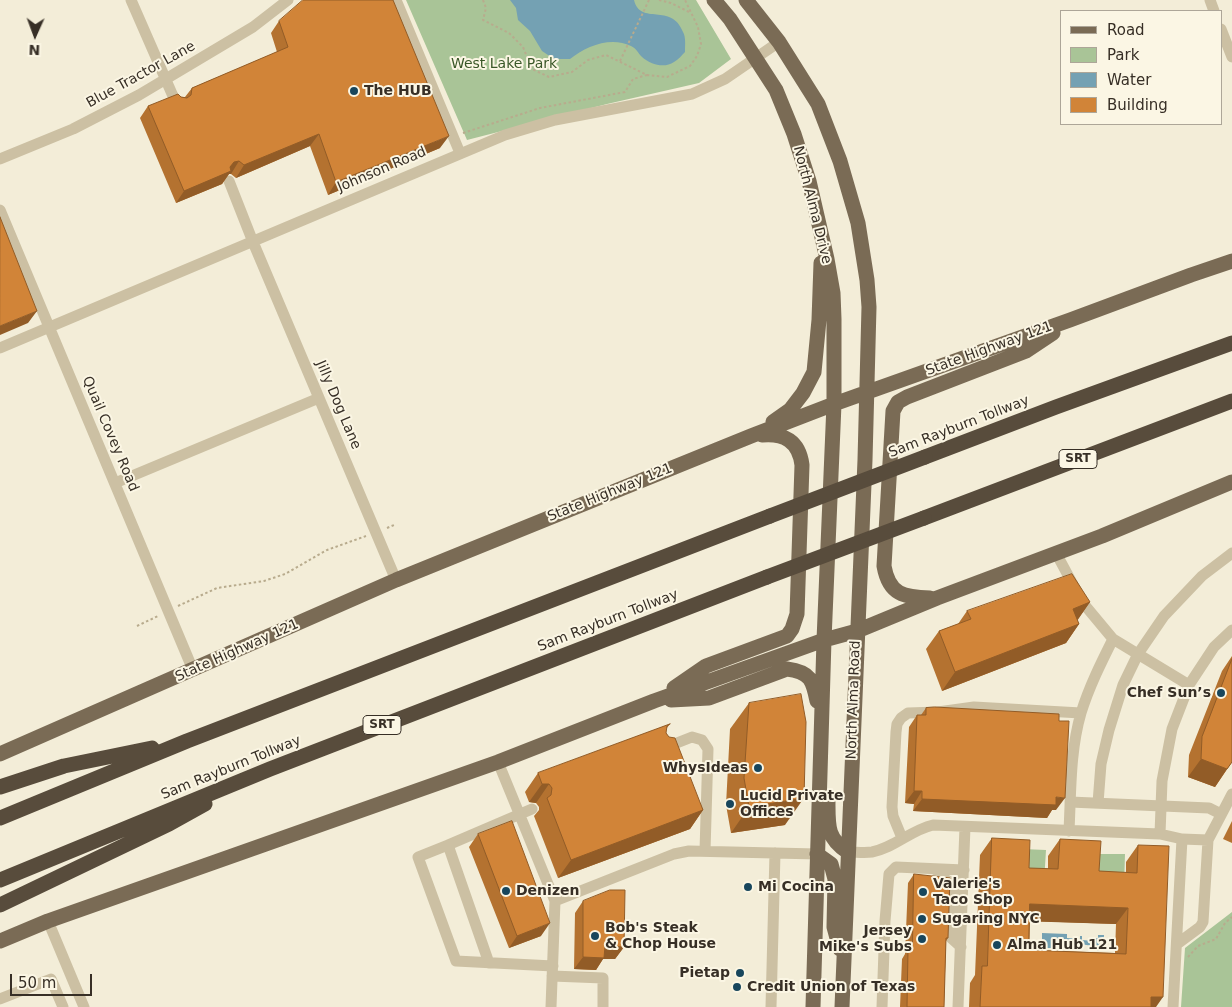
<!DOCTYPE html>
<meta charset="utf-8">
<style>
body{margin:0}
#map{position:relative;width:1232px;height:1007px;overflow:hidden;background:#f3edd8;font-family:"DejaVu Sans",sans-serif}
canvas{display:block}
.legend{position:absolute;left:1060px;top:10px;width:162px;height:115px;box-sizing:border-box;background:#fbf6e4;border:1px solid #ada698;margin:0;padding:6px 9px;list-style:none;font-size:15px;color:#372f26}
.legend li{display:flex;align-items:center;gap:10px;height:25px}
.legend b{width:25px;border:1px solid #ada698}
.north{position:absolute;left:10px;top:10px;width:50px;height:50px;-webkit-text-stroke:4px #fbf6e4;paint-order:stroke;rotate:182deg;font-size:14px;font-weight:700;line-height:20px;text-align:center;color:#372f26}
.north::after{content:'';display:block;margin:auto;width:18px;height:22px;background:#372f26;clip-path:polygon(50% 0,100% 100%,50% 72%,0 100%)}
.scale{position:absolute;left:10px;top:974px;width:82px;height:22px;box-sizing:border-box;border:2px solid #372f26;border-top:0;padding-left:6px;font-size:15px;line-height:18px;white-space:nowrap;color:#372f26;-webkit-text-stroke:4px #fbf6e4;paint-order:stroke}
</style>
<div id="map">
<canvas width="1232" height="1007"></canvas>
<ul class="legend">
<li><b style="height:6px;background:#7a6b55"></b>Road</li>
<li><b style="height:14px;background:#a9c497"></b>Park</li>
<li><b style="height:14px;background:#74a1b3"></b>Water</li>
<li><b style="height:14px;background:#d18438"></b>Building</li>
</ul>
<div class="north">N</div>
<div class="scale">50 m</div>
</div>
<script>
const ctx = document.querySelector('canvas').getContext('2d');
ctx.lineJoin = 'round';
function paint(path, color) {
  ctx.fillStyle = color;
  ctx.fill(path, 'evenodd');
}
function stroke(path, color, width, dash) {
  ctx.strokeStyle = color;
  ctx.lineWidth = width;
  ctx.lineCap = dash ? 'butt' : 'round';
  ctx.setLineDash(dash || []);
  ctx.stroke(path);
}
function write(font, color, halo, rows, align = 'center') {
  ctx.font = font + ' "DejaVu Sans",sans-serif';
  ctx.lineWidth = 4;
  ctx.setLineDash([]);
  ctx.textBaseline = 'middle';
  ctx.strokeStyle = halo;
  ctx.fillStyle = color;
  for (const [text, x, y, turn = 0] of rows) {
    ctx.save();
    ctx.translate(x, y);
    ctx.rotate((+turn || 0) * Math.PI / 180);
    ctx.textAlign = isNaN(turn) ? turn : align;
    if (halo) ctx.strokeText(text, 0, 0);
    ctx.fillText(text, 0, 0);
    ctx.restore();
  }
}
paint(new Path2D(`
 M406 0H696L731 59 699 83 607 104 467 140Z
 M1022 849 1046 850 1044 883 1021 882Z
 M1092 854H1125L1124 887 1091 885Z
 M1232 912V1007H1181L1185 948Z`), '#a9c497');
paint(new Path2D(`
 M510 0H634C640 26 672 2 683 32 686 37 685 45 685 52 682 55 678 60 674 62 664 69 650 64 642 57 638 53 636 48 631 46 611 36 586 46 570 59H554L542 51 530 31 518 20 516 8Z
 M1042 933 1067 934V938L1080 939V936H1082V940L1094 941 1095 938H1098V935H1104L1103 951H1093V946L1080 944V942H1074L1058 948H1042Z`), '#74a1b3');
stroke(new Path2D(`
 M483 0 486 8 483 20 509 33 523 47 532 69 549 77 572 72 588 60 606 55 647 75 667 77 690 66 697 56 701 44 698 27 685 0
 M659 0 671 3 689 12
 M620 61 649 0
 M463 133 540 108 625 92 633 79 647 75
 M387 528 394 525
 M178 606 217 588 264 581 285 574 327 550 366 536
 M137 626 158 616
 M1188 957 1198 946 1216 939 1225 923 1232 917`), '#b8ab8d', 2, [2.5, 2.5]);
stroke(new Path2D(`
 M131 0 176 103
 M396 0 460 153
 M1210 0 1214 11
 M1221 29 1232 57
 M0 159 73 129 139 95 253 27 288 0
 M229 181 253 242 396 580
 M0 210 193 670
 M0 348 505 135 555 120 692 94 725 79 779 42
 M115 483 319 398
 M1056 553 1083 603 1113 639C1101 663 1089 687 1081 713 1070 751 1071 791 1069 831
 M1113 639 1189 685
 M664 748 692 737 702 740 708 749 705 851
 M498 762 555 901 551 1007
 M1070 802 1209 808 1221 814
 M1098 803 1101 764 1109 730 1123 685 1138 654 1164 616 1202 576 1232 553
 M1160 834 1162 781 1172 729 1189 685 1214 647 1232 630
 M902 838 893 816 892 807 896 732 897 724 901 718 908 713 938 712 974 707 1081 713
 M1182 839 1208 840
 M448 845 418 857 456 961 553 966
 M848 852C856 852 865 853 872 852 894 848 911 830 933 825L1160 834 1182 839 1173 1007
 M936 879C945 879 950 879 953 888L951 938 961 947
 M555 901 674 854 689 851 817 854
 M48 921 84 1007
 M1177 944 1200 927 1203 922 1208 840 1232 794
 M489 963 448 845 532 809
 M552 976 603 978V1007
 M0 999 51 979 63 1007
 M771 1007 775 853
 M882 1007 885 921 889 874 896 867 964 870
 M958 1007 965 827`), '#ccc0a3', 11);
stroke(new Path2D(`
 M714 0 730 19 776 90 794 134 809 181 827 259 833 293 834 319V404L824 640 813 1007
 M746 0 779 42 818 104 840 161 858 223 867 280 869 307 865 460 842 1007
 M773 422 790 410 803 393 814 372 819 320 821 263
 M930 598C904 597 889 595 884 566L893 411 898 402 907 397 1026 351 1053 333
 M674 688 706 666 787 636 792 629 797 614 802 465C799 441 784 433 762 435
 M671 700 709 698 787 669C811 672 813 681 817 701
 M0 754 396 580 751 436 834 404 1070 320 1191 275 1232 261
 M828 802C828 826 827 839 848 852
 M817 854 831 864 835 879 834 927 840 949
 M0 941 48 921 498 762 654 701 824 640 857 631 937 598 1102 536 1232 482`), '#7a6b55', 15);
stroke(new Path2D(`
 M925 457 1056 407 1232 343
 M924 518 1232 401
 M0 787 64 766 152 748
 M0 818 187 741 770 516
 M0 880 270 769 767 577
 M0 905 169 824 205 804`), '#584c3c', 15);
stroke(new Path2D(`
 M770 516 925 457
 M767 577 924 518`), '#584c3c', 15);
paint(new Path2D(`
 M279 21 440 148 328 195 310 146 236 178 231 174H229L222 184 176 203 140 118 148 106 181 97H185L192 88 277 52 271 33Z
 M1090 602 1077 620 1079 624 1066 643 942 691 926 649 939 631 958 624 967 611Z
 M1232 656V762L1215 787 1188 777 1189 755 1222 671Z
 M749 703 785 825 731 833 726 805 730 729Z
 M926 708 1056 810H1052L1047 818 913 811 914 804 905 803 909 727 917 715H921Z
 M670 724 666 729V733L703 810 690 829 558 878 534 816 539 810V807L536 803 529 802 525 792 538 773Z
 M1232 821V843L1223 839Z
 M478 834 541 936 509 948 469 847Z
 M992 838 1029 868 1048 869V856L1060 839 1099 871 1126 873V862L1138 845 1156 1007H969L970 983 975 975 980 855ZM1030 921 1116 924 1115 953 1029 950Z
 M914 874 948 938 946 941 944 1007H900L902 959 905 954 908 883Z
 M583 901 624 947 615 959H603L596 970 574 969 575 913Z`), '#b47230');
paint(new Path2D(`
 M319 134 310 146 236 178 244 165Z
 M449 136 440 148 328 195 336 182Z
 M239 161 231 174H229L222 184 176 203 184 191 234 162Z
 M37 311 28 323 0 335V326Z
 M1090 602 1077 621 1073 609Z
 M1079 624 1066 643 942 691 955 672Z
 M1201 759 1227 769 1215 787 1188 777Z
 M542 784H549L536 803 529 802Z
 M914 791H922L914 804 905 803Z
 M1056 797 1065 798 1056 810H1052L1047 818 913 811 922 799Z
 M804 798 785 825 731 833 749 807Z
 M703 810 690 829 558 878 571 860Z
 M1030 904 1128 908 1116 924 1019 921Z
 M550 923 541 936 509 948 517 936Z
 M605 946 624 947 615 959H603L596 970 574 969 583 957Z
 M1151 997H1163L1156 1007H1144Z`), '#925c27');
const building = new Path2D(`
 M303 0H393L449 136 336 182 319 134 244 165 239 161 234 162 230 167 231 171 184 191 148 106 178 94 181 97 187 98 191 95 192 88 288 47 279 21Z
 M0 217 37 311 0 326Z
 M1072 574 1090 602 1073 609 1079 624 955 672 939 631 971 619 967 611Z
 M1232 659V762L1227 769 1201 759 1202 737Z
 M801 694 806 722 804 798 749 807 744 778 749 703Z
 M935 707 1059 714V721H1069L1065 798 1056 797V805L922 799V791H914L917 715H926V708Z
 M670 724 667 726 666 733 669 737 675 738 703 810 571 860 547 798 551 795 552 788 549 784H542L538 773Z
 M512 821 550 923 517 936 478 834Z
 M992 838 1030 840 1029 868 1058 869 1060 839 1101 841 1099 871 1137 873 1138 845 1169 846 1163 997H1151V1007H980L982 966H987ZM1030 904 1128 908 1126 954 1029 950Z
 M914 874 950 878 948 938H946L944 1007H907L908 950H912Z
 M610 890H625L624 947 605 946 604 958 583 957V901Z`);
paint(building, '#d18438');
stroke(building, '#925c27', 1);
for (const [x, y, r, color] of [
 [354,91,5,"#18465c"],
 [1221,693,5,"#18465c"],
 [758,768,5,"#18465c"],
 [730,804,5,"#18465c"],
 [748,887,5,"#18465c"],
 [506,891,5,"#18465c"],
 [923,892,5,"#18465c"],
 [922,919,5,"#18465c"],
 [595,936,5,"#18465c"],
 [922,939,5,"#18465c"],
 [997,945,5,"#18465c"],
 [740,973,5,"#18465c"],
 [737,987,5,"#18465c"]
]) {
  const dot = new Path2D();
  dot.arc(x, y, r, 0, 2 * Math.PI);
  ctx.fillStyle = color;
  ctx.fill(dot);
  stroke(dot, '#fbf6e4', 2);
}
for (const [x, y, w] of [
 [1078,459,38],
 [382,725,38]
]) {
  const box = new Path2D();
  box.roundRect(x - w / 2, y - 9.5, w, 19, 4);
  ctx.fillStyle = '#fbf6e4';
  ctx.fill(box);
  stroke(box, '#372f26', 1);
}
write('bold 12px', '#372f26', null, [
 ["SRT",1078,459],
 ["SRT",382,725]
]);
write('14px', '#395727', '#fbf6e4', [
 ["West Lake Park",504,64]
]);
write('14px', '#372f26', '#fbf6e4', [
 ["Blue Tractor Lane",141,75,-29],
 ["Johnson Road",382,170,-23],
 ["North Alma Drive",812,205,76],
 ["State Highway 121",989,349,-20],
 ["Jilly Dog Lane",338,405,67],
 ["Sam Rayburn Tollway",959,427,-21],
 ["Quail Covey Road",110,434,67],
 ["State Highway 121",610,493,-22],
 ["Sam Rayburn Tollway",608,621,-21],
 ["State Highway 121",237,651,-24],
 ["North Alma Road",854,700,-88],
 ["Sam Rayburn Tollway",231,768,-22]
]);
write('bold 14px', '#372f26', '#fbf6e4', [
 ["The HUB",364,91],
 ["Chef Sun’s",1211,693,"right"],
 ["WhysIdeas",748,768,"right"],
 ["Lucid Private",740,796],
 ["Offices",740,812],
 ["Valerie's",933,884],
 ["Taco Shop",933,900],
 ["Mi Cocina",758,887],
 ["Denizen",516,891],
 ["Sugaring NYC",932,919],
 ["Bob's Steak",605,928],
 ["& Chop House",605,944],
 ["Jersey",912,931,"right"],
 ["Mike's Subs",912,947,"right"],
 ["Alma Hub 121",1007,945],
 ["Pietap",730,973,"right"],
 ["Credit Union of Texas",747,987]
], 'left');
</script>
